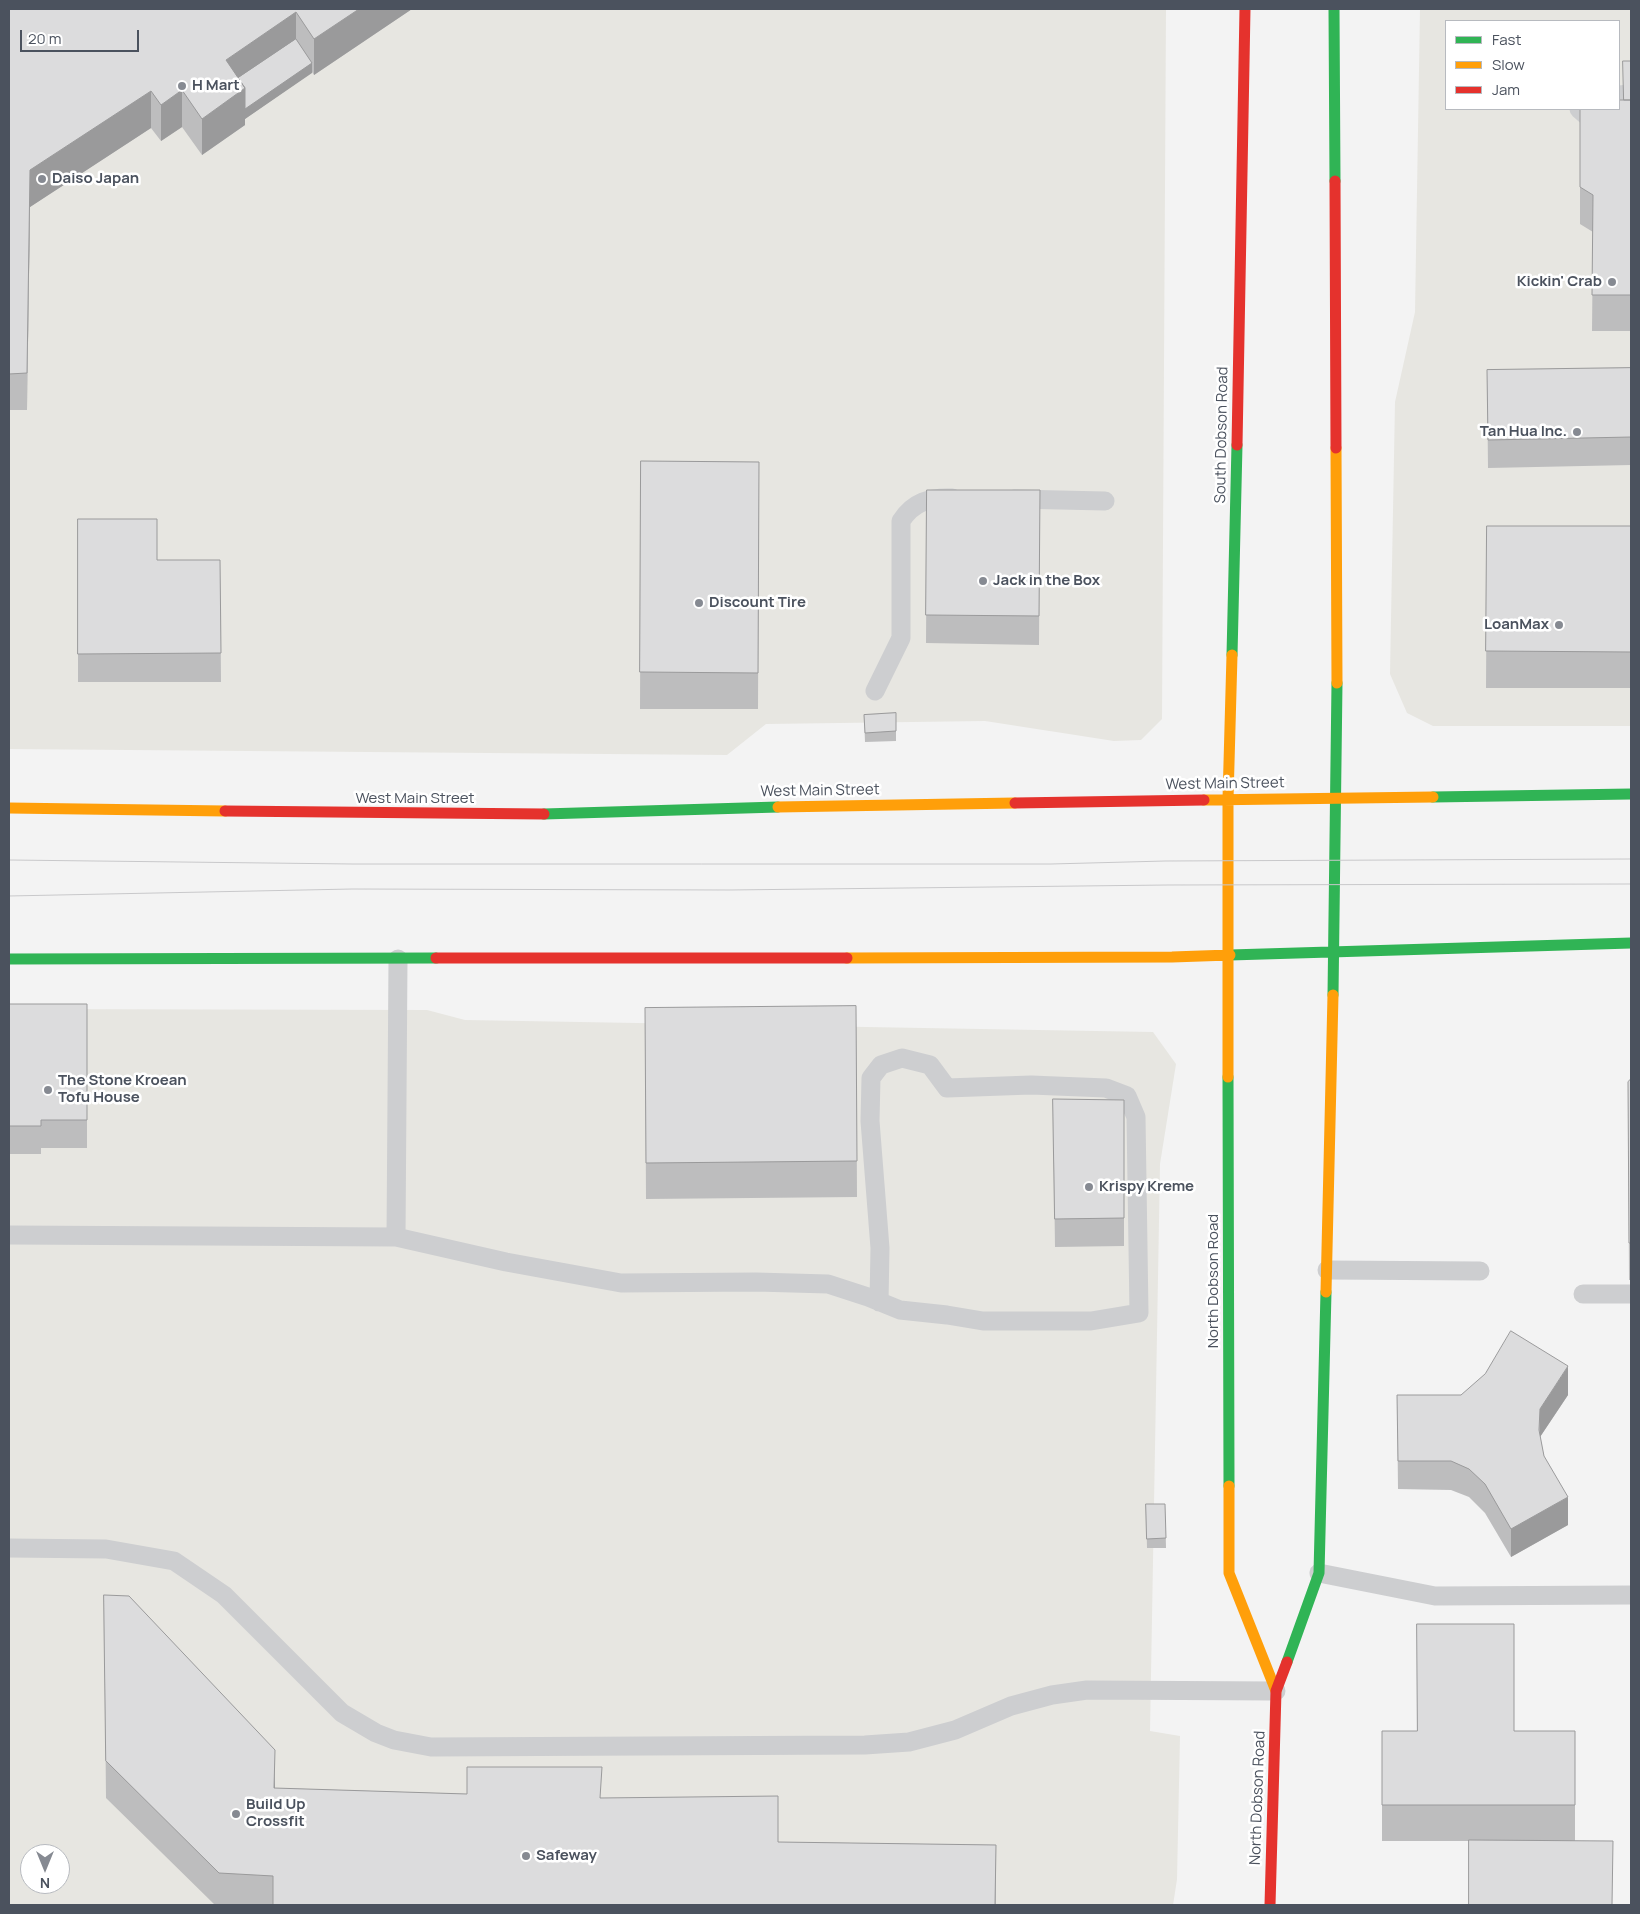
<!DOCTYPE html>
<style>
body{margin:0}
#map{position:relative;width:1640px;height:1914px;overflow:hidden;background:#f3f3f3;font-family:Manrope,sans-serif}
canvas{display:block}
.frame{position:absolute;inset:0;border:10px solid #4b525e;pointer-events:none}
.legend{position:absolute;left:1445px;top:20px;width:175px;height:90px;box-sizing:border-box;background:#fff;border:1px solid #b7babf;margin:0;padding:6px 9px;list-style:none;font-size:15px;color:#4b525e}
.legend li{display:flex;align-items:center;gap:10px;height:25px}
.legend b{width:25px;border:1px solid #b7babf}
.north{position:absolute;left:20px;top:1844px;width:50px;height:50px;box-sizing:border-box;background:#fff;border:1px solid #b7babf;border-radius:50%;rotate:180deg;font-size:14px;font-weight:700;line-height:20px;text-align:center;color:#4b525e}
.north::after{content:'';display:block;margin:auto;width:18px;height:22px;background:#868a92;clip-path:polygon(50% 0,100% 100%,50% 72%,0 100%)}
.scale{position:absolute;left:20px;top:30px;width:119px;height:22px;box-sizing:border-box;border:2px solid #4b525e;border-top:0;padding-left:6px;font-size:15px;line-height:18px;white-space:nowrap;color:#4b525e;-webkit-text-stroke:4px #fff;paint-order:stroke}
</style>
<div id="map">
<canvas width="1640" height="1914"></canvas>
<div class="frame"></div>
<ul class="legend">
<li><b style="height:6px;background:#30b455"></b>Fast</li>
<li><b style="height:6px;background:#ff9f0a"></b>Slow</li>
<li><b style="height:6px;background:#e5322d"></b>Jam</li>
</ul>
<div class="north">N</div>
<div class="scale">20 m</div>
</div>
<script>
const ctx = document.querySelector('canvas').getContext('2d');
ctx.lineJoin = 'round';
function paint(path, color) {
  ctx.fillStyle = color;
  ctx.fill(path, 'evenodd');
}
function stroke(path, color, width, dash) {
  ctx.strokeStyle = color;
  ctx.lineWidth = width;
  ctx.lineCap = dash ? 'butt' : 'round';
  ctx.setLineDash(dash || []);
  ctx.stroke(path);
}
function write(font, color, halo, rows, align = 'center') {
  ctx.font = font + ' Manrope,sans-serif';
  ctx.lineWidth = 5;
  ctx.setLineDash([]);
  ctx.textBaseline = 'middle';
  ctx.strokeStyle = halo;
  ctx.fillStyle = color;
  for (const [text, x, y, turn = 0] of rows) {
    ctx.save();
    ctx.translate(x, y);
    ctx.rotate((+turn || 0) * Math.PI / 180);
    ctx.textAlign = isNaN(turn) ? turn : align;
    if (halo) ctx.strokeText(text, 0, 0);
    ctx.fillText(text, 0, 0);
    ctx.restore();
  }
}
paint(new Path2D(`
 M9 9H1166L1162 719 1141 740 1114 741 985 721 766 724 727 755 9 749Z
 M1420 9H1631V726H1433L1407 713 1390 674 1395 402 1415 312ZM1446 21H1619V109H1446Z
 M9 1009 427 1010 465 1020 1153 1032 1176 1064 1160 1164 1150 1731 1180 1736 1177 1879 1173 1905H9ZM30 1854H60V1884H30Z`), '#e7e6e1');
stroke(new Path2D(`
 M1619 95 1631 94
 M1579 109 1587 116 1631 124
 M1014 499 1105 501
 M875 691 901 638V521C913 502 930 497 952 498
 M9 1235 396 1237 506 1262 621 1283 756 1282 828 1284 868 1297 900 1310 947 1315 983 1321H1091L1139 1313 1136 1117 1127 1096 1106 1088 1031 1085 947 1088 930 1065 902 1058 881 1065 871 1078 870 1121 880 1248 879 1302
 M396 1237 398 959
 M1327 1270 1480 1271
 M1583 1294H1631
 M9 1548 106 1549 174 1561 224 1595 342 1713 376 1733 394 1740 431 1747 865 1745 909 1742 955 1730 1011 1706 1052 1695 1087 1690 1276 1691
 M1319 1573 1435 1596 1631 1595`), '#cdced0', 19);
stroke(new Path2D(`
 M1334 9 1335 181
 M1232 655 1237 445
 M1433 797 1631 794
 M544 814 778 807
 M1230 955 1631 943
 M9 959 436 958
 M1333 995 1337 683
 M1228 1077 1229 1486
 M1287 1662 1319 1573 1326 1292`), '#30b455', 11);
stroke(new Path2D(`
 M1336 448 1337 683
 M1204 800 1433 797
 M778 807 1015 803
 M9 808 225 811
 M847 958 1172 957 1230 955
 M1228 1077V799L1232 655
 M1326 1292 1333 995
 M1229 1486V1573L1276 1691`), '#ff9f0a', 11);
stroke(new Path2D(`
 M1335 181 1336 448
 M1237 445 1245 9
 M1015 803 1204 800
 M225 811 544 814
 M436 958H847
 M1270 1905 1276 1691 1287 1662`), '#e5322d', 11);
stroke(new Path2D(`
 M9 860 352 864H1051L1165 861 1631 859
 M9 896 352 889 729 890 1167 885 1631 884`), '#c8c8ca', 1);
paint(new Path2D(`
 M9 9H412L314 75 312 72 245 119V125L202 155 182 127 161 141 151 128 30 207 27 410H9Z
 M1631 61V331H1592L1593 232 1580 224V109L1623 100Z
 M1631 368V465L1488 468 1487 370Z
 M641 461 759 462 758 709H640Z
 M927 490H1040L1039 645 926 643Z
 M78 519 157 560H220L221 682H78Z
 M1487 526H1631V688H1486Z
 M896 713V741L865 742 864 715Z
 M9 1004H87V1148H41V1154H9Z
 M856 1006 857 1197 646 1199 645 1008Z
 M1631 1079V1280H1629L1628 1082Z
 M1053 1099 1124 1100V1246L1055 1247Z
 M1397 1395H1568L1540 1437 1544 1456 1568 1525 1511 1557 1485 1513 1469 1497 1451 1490 1398 1489Z
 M1146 1504H1165L1166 1548H1147Z
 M104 1595 275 1788 467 1794V1767L602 1798 778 1842 996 1845V1905H215L106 1798Z
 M1382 1731H1575V1841H1382Z`), '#bdbdbe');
paint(new Path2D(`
 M359 9H412L314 75V39Z
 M296 12V49L230 93 226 60Z
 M312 63V73L245 119V125L202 155V119L245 88Z
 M182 90V127L161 141V105Z
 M151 91V128L30 207 27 410 30 170Z
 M1568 1366V1395L1540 1437V1409Z
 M1568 1497V1525L1511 1557V1529Z
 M275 1750V1786L274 1824V1788Z`), '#9a9a9b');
const building = new Path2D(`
 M9 9H359L314 39 296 12 226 60 245 88 202 119 182 90 161 105 151 91 30 170 27 373 9 374Z
 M296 39 312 63 245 109V88L238 78Z
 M1623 61H1631V100H1624Z
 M1619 100H1631V295H1592L1593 195 1580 187V109H1619Z
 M1631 368V437L1488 440 1487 370Z
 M641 461 759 462 758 673 640 672Z
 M927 490H1040L1039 616 926 615Z
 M78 519H157V560H220L221 653 78 654Z
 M1487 526H1631V652L1486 651Z
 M896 713V731L865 733 864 715Z
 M9 1004H87V1120H41V1126H9Z
 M856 1006 857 1161 646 1163 645 1008Z
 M1631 1079V1243H1629L1628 1082Z
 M1053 1099 1124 1100V1218L1055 1219Z
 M1511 1331 1568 1366 1540 1409 1539 1430 1544 1456 1568 1497 1511 1529 1485 1484 1469 1469 1451 1461H1398L1397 1395H1461L1485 1374Z
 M1146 1504H1165L1166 1538 1147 1539Z
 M104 1595 129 1596 275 1750 274 1788 467 1794V1767H602L600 1798 778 1796V1842L996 1845 995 1905H273V1876L219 1873 106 1761Z
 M1417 1624H1514V1731H1575V1805H1382V1731H1417Z
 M1469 1840 1613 1841 1612 1905H1469Z`);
paint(building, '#dcdcdd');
stroke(building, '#9a9a9b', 1);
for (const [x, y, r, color] of [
 [182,86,5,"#868a92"],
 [42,179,5,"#868a92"],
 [1612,282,5,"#868a92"],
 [1577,432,5,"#868a92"],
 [983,581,5,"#868a92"],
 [699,603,5,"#868a92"],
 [1559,625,5,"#868a92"],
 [48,1090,5,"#868a92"],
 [1089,1187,5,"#868a92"],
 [236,1814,5,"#868a92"],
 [526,1856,5,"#868a92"]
]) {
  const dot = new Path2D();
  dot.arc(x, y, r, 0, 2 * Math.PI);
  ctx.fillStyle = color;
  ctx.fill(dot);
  stroke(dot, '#fff', 2);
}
write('bold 15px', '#4b525e', '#fff', [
 ["H Mart",192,86],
 ["Daiso Japan",52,179],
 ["Kickin' Crab",1602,282,"right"],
 ["Tan Hua Inc.",1567,432,"right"],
 ["Jack in the Box",993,581],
 ["Discount Tire",709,603],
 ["LoanMax",1549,625,"right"],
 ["The Stone Kroean",58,1081],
 ["Tofu House",58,1098],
 ["Krispy Kreme",1099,1187],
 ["Build Up",246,1805],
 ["Crossfit",246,1822],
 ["Safeway",536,1856]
], 'left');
write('15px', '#4b525e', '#fff', [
 ["South Dobson Road",1222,435,-89],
 ["West Main Street",1225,784,-1],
 ["West Main Street",820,791,-1],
 ["West Main Street",415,799],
 ["North Dobson Road",1214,1281,-90],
 ["North Dobson Road",1258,1798,-88]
]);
</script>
